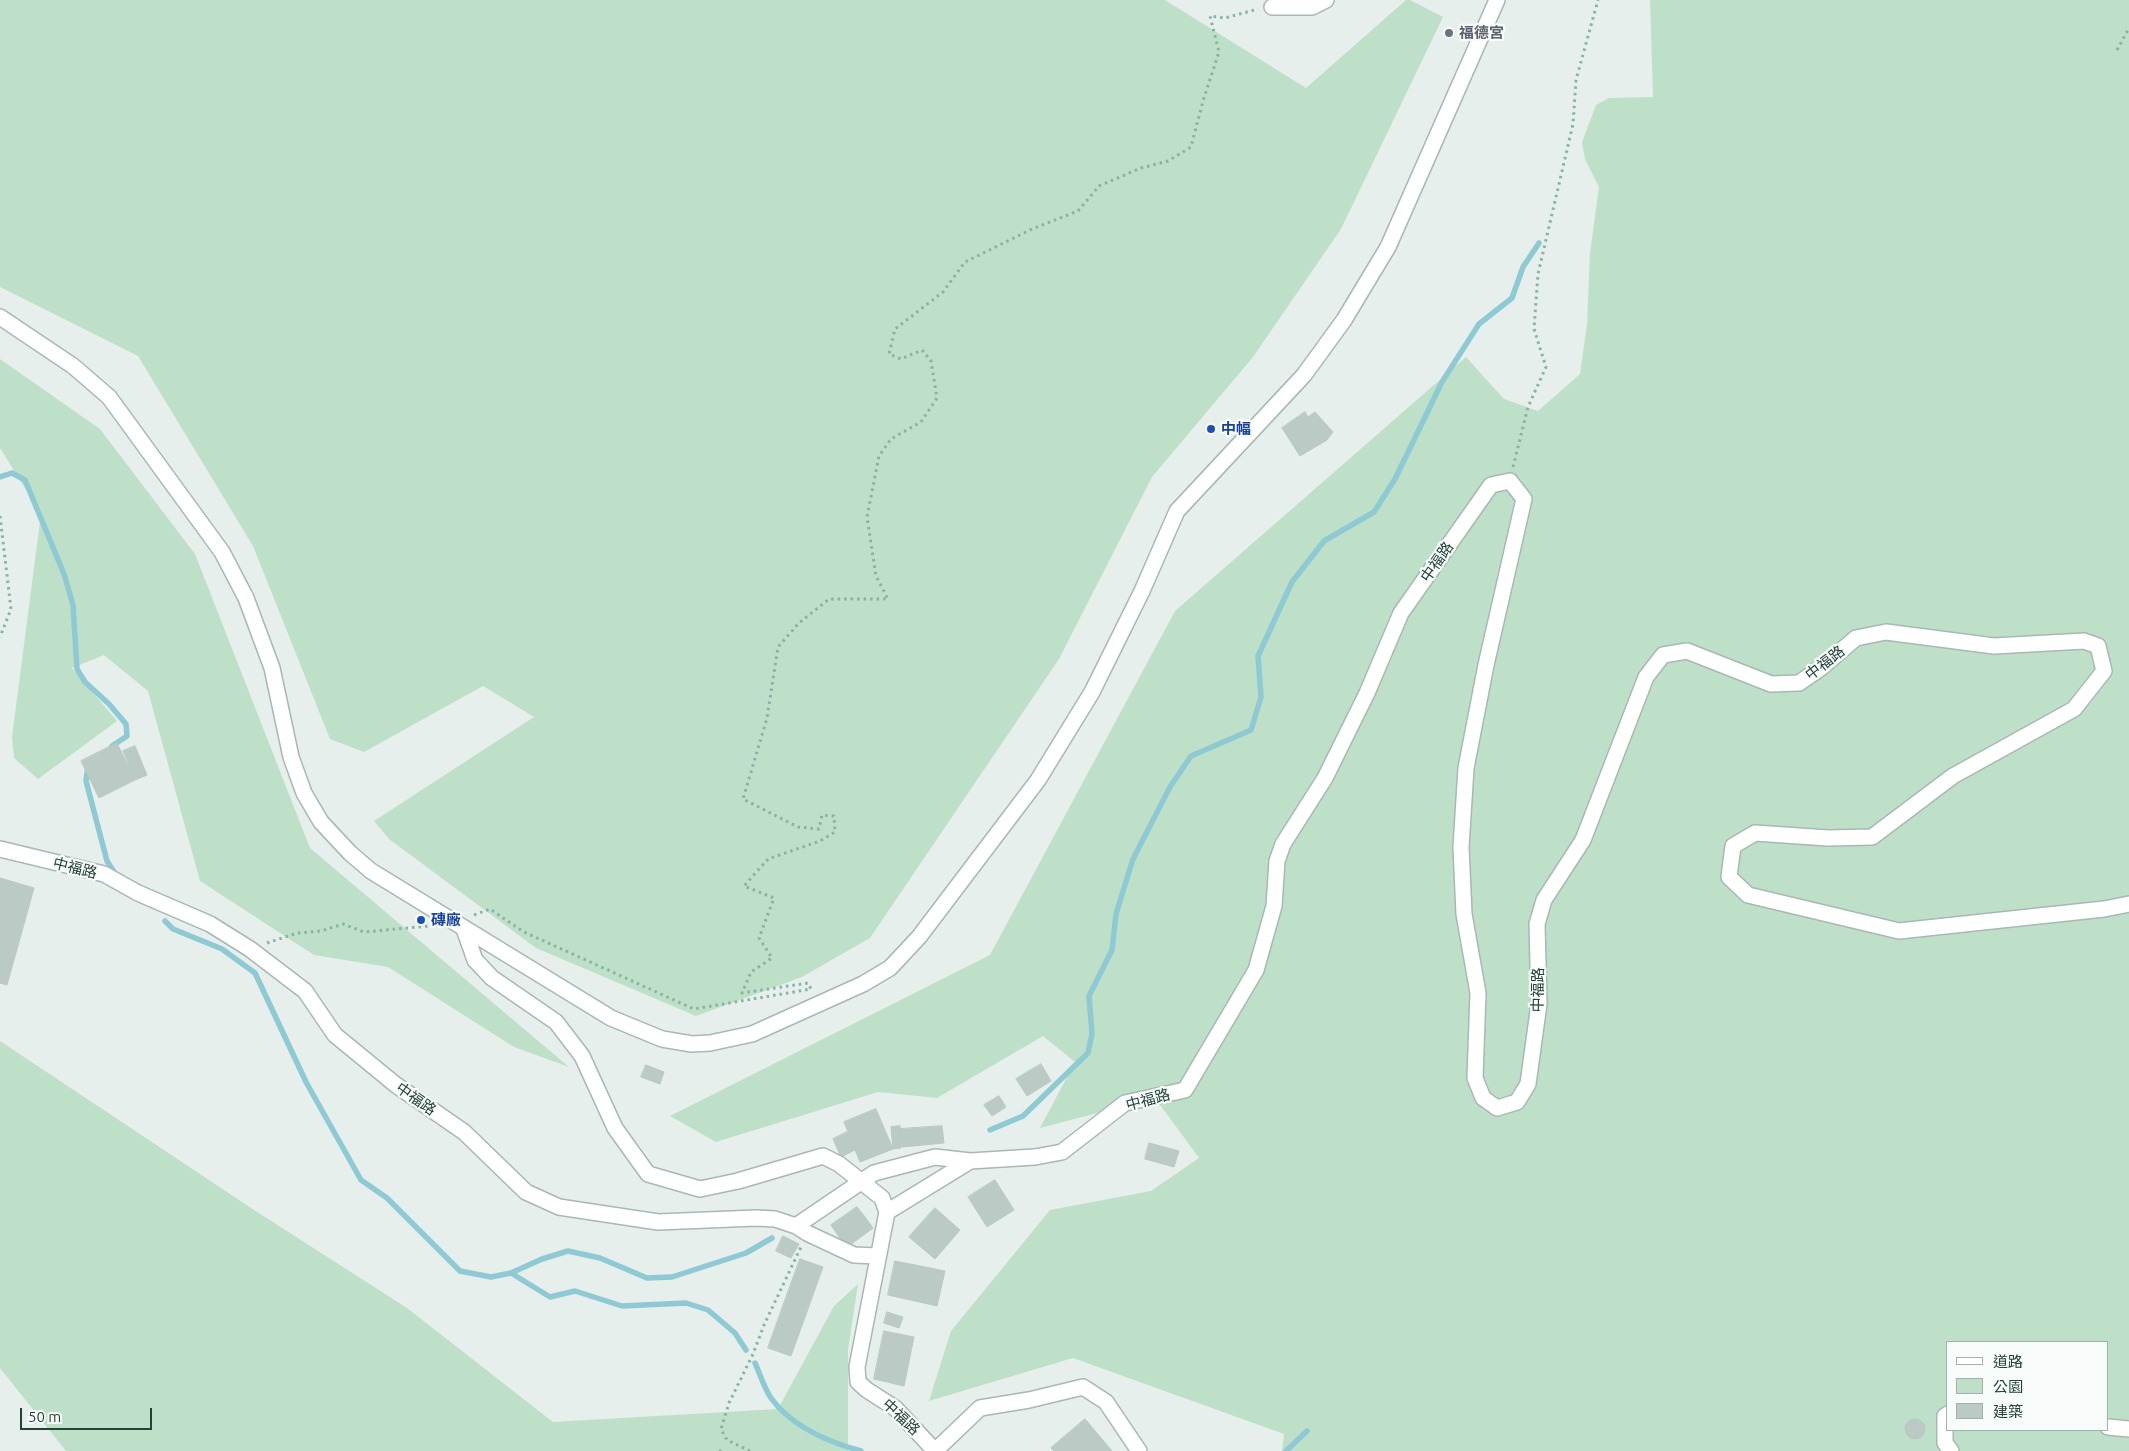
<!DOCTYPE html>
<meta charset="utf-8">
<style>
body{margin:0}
#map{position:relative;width:2129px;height:1451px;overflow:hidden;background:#e6efeb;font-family:Ubuntu,"Noto Sans TC",sans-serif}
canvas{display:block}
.legend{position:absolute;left:1946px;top:1341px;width:162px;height:90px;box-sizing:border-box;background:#f7fbf9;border:1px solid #a3b1ad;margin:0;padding:6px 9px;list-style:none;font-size:15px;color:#24423a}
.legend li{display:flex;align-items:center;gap:10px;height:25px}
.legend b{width:25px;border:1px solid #a3b1ad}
.scale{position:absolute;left:20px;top:1408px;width:132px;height:22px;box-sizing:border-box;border:2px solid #24423a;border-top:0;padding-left:6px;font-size:15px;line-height:18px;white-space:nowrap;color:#24423a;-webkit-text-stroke:4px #f7fbf9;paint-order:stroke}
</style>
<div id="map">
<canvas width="2129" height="1451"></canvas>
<ul class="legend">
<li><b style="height:6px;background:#fff"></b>道路</li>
<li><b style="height:14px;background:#bfe0c8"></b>公園</li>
<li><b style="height:14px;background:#bbcac4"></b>建築</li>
</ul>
<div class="scale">50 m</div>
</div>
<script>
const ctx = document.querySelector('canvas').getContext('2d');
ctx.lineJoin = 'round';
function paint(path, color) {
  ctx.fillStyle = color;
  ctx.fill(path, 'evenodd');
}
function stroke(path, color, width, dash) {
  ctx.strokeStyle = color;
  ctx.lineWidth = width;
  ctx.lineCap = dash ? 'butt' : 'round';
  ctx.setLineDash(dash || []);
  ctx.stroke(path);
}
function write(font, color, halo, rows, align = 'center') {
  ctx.font = font + ' Ubuntu,"Noto Sans TC",sans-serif';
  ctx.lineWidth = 4.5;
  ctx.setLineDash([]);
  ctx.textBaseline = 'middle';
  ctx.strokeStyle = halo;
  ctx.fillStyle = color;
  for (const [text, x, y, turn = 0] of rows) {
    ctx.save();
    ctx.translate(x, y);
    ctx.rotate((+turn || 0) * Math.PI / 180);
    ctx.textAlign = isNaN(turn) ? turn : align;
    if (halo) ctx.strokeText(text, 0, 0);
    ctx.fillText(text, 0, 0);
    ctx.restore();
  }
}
paint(new Path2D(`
 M0 0H1165L1306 88 1406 0H1410L1443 17 1341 229 1253 357 1152 477 1059 659 870 938 802 977 696 1016 536 948 389 839 374 821 534 717 483 686 364 752 330 739 253 546 138 356 0 287Z
 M1650 0H2129V1451H1282L1284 1434 1073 1358 929 1401 951 1331 1050 1210 1151 1191 1199 1158 1155 1098 1040 1128 1075 1062 1043 1036 937 1098 878 1092 716 1142 670 1116 990 955 1175 611 1466 357 1504 399 1538 411 1580 374 1587 325 1590 253 1599 187 1585 159 1582 142 1596 105 1609 98 1653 97ZM1948 1342H2108V1430H1948Z
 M0 359 100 429 195 554 310 848 569 1067 514 1047 388 967 314 955 200 881 148 691 104 655 72 668 117 721 38 779 14 758 12 737 41 514 0 448Z
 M0 1041 251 1208 407 1308 553 1422 778 1409 834 1306 858 1284 848 1350V1451H66L0 1368Z`), '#bfe0c8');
stroke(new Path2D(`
 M0 477 12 473 25 480 64 574 73 605 77 669 85 682 109 704 126 724 127 736 112 746
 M88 766 86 781 107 861 116 875
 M165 921 173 929 222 949 255 973 306 1082 361 1180 387 1198 460 1271 491 1277 511 1273 542 1259 568 1251 600 1258 647 1278 672 1277 746 1253 772 1238
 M990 1130 1023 1116 1088 1053 1092 1034 1089 996 1112 950 1116 914 1133 859 1170 787 1191 756 1251 730 1261 697 1258 656 1292 582 1324 541 1374 512 1395 479 1442 382 1479 324 1512 298 1523 267 1539 243
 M511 1273 550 1297 575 1291 622 1306 686 1303 708 1310 735 1333 746 1350
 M755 1363C760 1374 764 1388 771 1398 792 1427 828 1442 861 1451
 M1286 1451 1307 1431`), '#8ec9d4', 5.5);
const building = new Path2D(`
 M1305 412 1308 417 1315 412 1333 432 1327 440 1300 456 1282 428Z
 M117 743 135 780 99 798 81 761Z
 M135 746 147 775 135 780 123 751Z
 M0 878 34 888 7 985 0 983Z
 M1041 1064 1051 1081 1027 1096 1016 1079Z
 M646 1065 664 1072 660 1084 641 1077Z
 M999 1096 1006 1107 992 1116 984 1105Z
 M876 1109 893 1149 860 1162 844 1122Z
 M900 1126 901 1148 893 1149 891 1127Z
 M942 1126 944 1143 902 1147 900 1129Z
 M847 1132 855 1150 841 1157 833 1139Z
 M1149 1143 1179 1151 1174 1167 1145 1159Z
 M995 1180 1014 1210 987 1227 968 1197Z
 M857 1207 865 1217 839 1237 831 1225Z
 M935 1208 960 1230 935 1259 909 1237Z
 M865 1217 873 1228 846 1248 839 1237Z
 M783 1236 799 1244 791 1258 776 1251Z
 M800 1259 823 1267 791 1356 768 1348Z
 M895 1261 945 1271 937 1306 888 1295Z
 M887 1312 903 1317 899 1328 884 1323Z
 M884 1331 914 1337 904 1386 874 1379Z
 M1905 1429a10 10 0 1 1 20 0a10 10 0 1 1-20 0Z
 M1085 1419 1112 1451H1054L1051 1448Z`);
paint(building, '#bbcac4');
stroke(building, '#b8c9c2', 1);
const minor = new Path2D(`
 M1272 7H1312L1326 0
 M0 317 73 366 109 397 222 552 246 598 272 668 291 757 304 793 321 822 350 853 371 871 611 1018 662 1039 692 1044 710 1043 752 1034 863 984 890 968 919 937 1038 780 1092 692 1142 591 1177 511 1304 375 1344 320 1388 247 1497 0
 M0 849 104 874 138 893 210 924 250 949 305 991 335 1035 396 1085 464 1132 526 1192 559 1207 658 1222 756 1218 775 1219 796 1226 874 1173 935 1157 970 1161
 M464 929 475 960 492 978 556 1022 582 1056 615 1128 648 1174 700 1189 738 1181 823 1156 839 1164 882 1198 887 1212 857 1367 858 1382 867 1390 895 1408 935 1451
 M887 1212 970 1161 1035 1157 1062 1152 1125 1103 1185 1090 1256 970 1274 906 1277 861 1283 844 1325 778 1367 693 1401 613 1491 485 1510 481 1524 499 1486 665 1466 768 1461 847 1464 914 1478 993 1475 1078 1483 1098 1497 1108 1517 1102 1528 1084 1539 1004 1537 924 1544 900 1583 840 1646 677 1663 655 1687 651 1771 684 1799 683 1822 667 1856 638 1886 632 1994 646 2084 641 2098 646 2104 671 2074 709 1953 776 1872 837 1828 838 1755 833 1733 846 1729 877 1748 895 1899 931 2104 909 2129 904
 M796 1226 807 1233 854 1255 878 1256
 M1948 1414 1945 1416V1443L1951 1451
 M2108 1427 2129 1429
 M935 1451 980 1408 1029 1400 1083 1387 1106 1402 1139 1451`);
stroke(minor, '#a8b8b2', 18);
stroke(new Path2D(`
 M2117 50 2129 28
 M1513 467 1528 407 1546 367 1534 329 1538 274 1573 124 1576 80 1598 0
 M0 516 11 609 0 637
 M474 915 490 909 524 932 694 1009 811 989 808 983 742 993 751 972 772 958 759 938 774 898 744 886 768 859 820 841 835 832 834 816 822 815 819 829 798 827 743 799 767 718 778 647 799 623 829 599H888L876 576 867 517 879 456 891 439 921 422 937 398 931 361 922 350 901 359 889 354 895 329 943 292 965 262 1032 229 1078 211 1099 186 1141 168 1168 161 1191 147 1203 101 1219 52 1210 16 1225 18 1258 9
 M267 943 297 933 321 931 343 924 364 932 429 926
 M719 1451H723
 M750 1451 727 1440 721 1429 729 1403 753 1354 764 1325 801 1247`), '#86b3a5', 3, [2.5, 4]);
stroke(minor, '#fff', 15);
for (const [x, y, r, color] of [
 [1449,33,5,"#6b7280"],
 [1211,429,5,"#1a4fb4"],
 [421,920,5,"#1a4fb4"]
]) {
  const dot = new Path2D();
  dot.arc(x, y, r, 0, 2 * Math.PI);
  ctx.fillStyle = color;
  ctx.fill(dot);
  stroke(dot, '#f7fbf9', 2);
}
write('bold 15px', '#5b616d', '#f7fbf9', [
 ["福德宮",1459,33]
], 'left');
write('bold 15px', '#164399', '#f7fbf9', [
 ["中幅",1221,429],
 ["磚廠",431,920]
], 'left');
write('15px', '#24423a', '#f7fbf9', [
 ["中福路",1437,562,-55],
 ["中福路",1825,663,-38],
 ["中福路",75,868,14],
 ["中福路",1538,990,-89],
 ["中福路",416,1099,35],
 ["中福路",1148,1100,-15],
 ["中福路",901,1417,43]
]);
</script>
